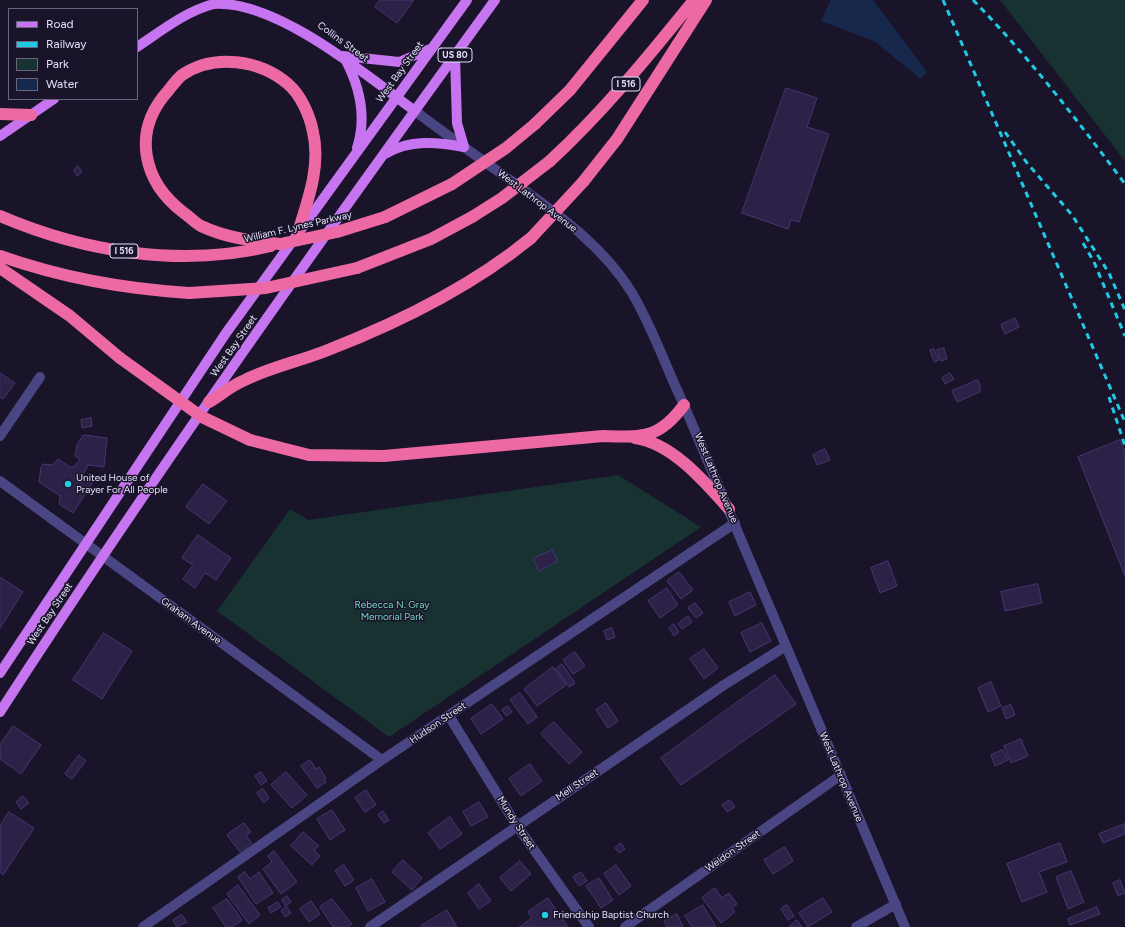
<!DOCTYPE html>
<style>
body{margin:0}
#map{position:relative;width:1125px;height:927px;overflow:hidden;background:#191429;font-family:Figtree,sans-serif}
canvas{display:block}
.legend{position:absolute;left:8px;top:8px;width:130px;height:92px;box-sizing:border-box;background:#191429;border:1px solid #6a667d;margin:0;padding:5px 7px;list-style:none;font-size:12px;color:#e4e0fb}
.legend li{display:flex;align-items:center;gap:8px;height:20px}
.legend b{width:20px;border:1px solid #6a667d}
</style>
<div id="map">
<canvas width="1125" height="927"></canvas>
<ul class="legend">
<li><b style="height:5px;background:#c674ef"></b>Road</li>
<li><b style="height:5px;background:#22c9e5"></b>Railway</li>
<li><b style="height:11px;background:#183232"></b>Park</li>
<li><b style="height:11px;background:#16284c"></b>Water</li>
</ul>
</div>
<script>
const ctx = document.querySelector('canvas').getContext('2d');
ctx.lineJoin = 'round';
function paint(path, color) {
  ctx.fillStyle = color;
  ctx.fill(path, 'evenodd');
}
function stroke(path, color, width, dash) {
  ctx.strokeStyle = color;
  ctx.lineWidth = width;
  ctx.lineCap = dash ? 'butt' : 'round';
  ctx.setLineDash(dash || []);
  ctx.stroke(path);
}
function write(font, color, halo, rows, align = 'center') {
  ctx.font = font + ' Figtree,sans-serif';
  ctx.lineWidth = 3;
  ctx.setLineDash([]);
  ctx.textBaseline = 'middle';
  ctx.strokeStyle = halo;
  ctx.fillStyle = color;
  for (const [text, x, y, turn = 0] of rows) {
    ctx.save();
    ctx.translate(x, y);
    ctx.rotate((+turn || 0) * Math.PI / 180);
    ctx.textAlign = isNaN(turn) ? turn : align;
    if (halo) ctx.strokeText(text, 0, 0);
    ctx.fillText(text, 0, 0);
    ctx.restore();
  }
}
paint(new Path2D(`
 M1000 0H1125V161Z
 M618 475 701 527 389 737 217 611 290 509 308 520Z`), '#183232');
paint(new Path2D(`
 M831 0H873L927 72 921 79 874 41 821 21Z`), '#16284c');
const building = new Path2D(`
 M380 0H414L397 23 375 7Z
 M786 88 817 98 807 127 829 134 799 222 791 220 788 229 742 213Z
 M78 166 82 172 77 176 74 170Z
 M1015 318 1019 327 1005 334 1001 325Z
 M944 348 947 359 941 361 937 350Z
 M934 349 939 360 934 362 930 350Z
 M0 373 15 383 3 399 0 397Z
 M950 373 954 379 945 384 942 378Z
 M978 380 981 388 979 389 980 392 957 402 952 391Z
 M91 418 92 426 82 428 81 420Z
 M84 435 107 438 104 467 88 465 83 475 93 482 73 513 59 504 60 496 39 482 41 467 43 464 53 465 58 459 70 467H74L80 459 75 456 77 445Z
 M1120 440 1125 452V576L1078 457Z
 M825 449 830 460 817 465 813 455Z
 M203 484 227 501 209 524 186 507Z
 M198 535 231 558 216 580 205 573 195 588 183 579 193 565 182 558Z
 M552 550 558 561 539 571 533 559Z
 M888 561 897 586 880 593 871 568Z
 M679 572 693 590 681 599 667 581Z
 M0 577 23 592 0 628Z
 M1038 584 1042 603 1005 611 1001 592Z
 M667 588 678 605 660 618 648 601Z
 M750 592 756 605 735 616 729 602Z
 M695 603 703 613 696 618 688 608Z
 M688 616 692 622 682 629 678 624Z
 M762 623 771 641 750 652 741 633Z
 M674 624 679 632 674 636 669 628Z
 M612 628 615 637 607 640 604 631Z
 M104 633 132 651 102 699 73 680Z
 M704 649 718 668 704 679 690 659Z
 M575 652 585 666 573 674 563 660Z
 M562 664 575 683 569 687 556 669Z
 M553 667 566 685 537 706 524 689Z
 M775 675 796 704 681 785 661 758Z
 M991 682 1001 706 988 712 978 688Z
 M520 693 537 717 528 724 510 700Z
 M606 703 618 721 608 728 596 710Z
 M492 704 503 719 481 734 471 719Z
 M1011 705 1015 715 1006 719 1002 708Z
 M508 706 512 712 506 716 502 710Z
 M554 722 582 752 569 764 541 734Z
 M13 726 41 745 21 774 0 759V745Z
 M1021 739 1028 756 1011 763 1004 746Z
 M1003 750 1008 760 995 766 991 755Z
 M79 755 86 761 72 779 65 774Z
 M310 760 316 769 319 767 326 778 324 780 326 782 317 788 301 766Z
 M530 764 542 781 521 796 509 779Z
 M261 772 267 781 261 785 255 776Z
 M286 772 307 795 292 808 271 785Z
 M263 789 269 798 264 803 257 793Z
 M366 790 376 805 365 812 355 798Z
 M23 796 29 803 21 809 16 802Z
 M730 800 735 807 727 812 722 805Z
 M479 802 488 817 471 826 463 812Z
 M332 810 345 830 330 840 317 819Z
 M383 811 389 820 384 823 378 815Z
 M9 812 34 828 3 875 0 872V826Z
 M450 817 462 834 440 849 428 833Z
 M244 823 251 832 246 836 252 843 240 852 227 835Z
 M1125 824V834L1103 843 1099 834Z
 M303 832 319 846 314 850 320 856 312 865 291 846Z
 M621 843 625 849 619 853 615 848Z
 M1060 843 1067 862 1039 872 1047 892 1022 902 1007 864Z
 M785 847 793 861 773 874 764 860Z
 M274 851 297 882 281 894 263 869 272 862 268 856Z
 M403 860 422 878 412 890 392 872Z
 M520 861 531 874 511 891 500 878Z
 M344 865 354 880 345 886 335 871Z
 M616 865 631 886 619 895 604 874Z
 M1071 871 1084 902 1068 909 1056 877Z
 M245 872 250 879 259 872 273 893 256 904 238 877Z
 M581 872 587 881 579 886 573 877Z
 M599 878 613 900 601 908 586 886Z
 M372 879 385 902 368 911 356 888Z
 M1120 880 1125 893 1118 896 1113 883Z
 M479 884 491 901 479 909 468 893Z
 M238 885 260 915 249 924 227 894Z
 M715 888 722 898 729 893 737 904 732 908 735 912 721 923 702 898Z
 M287 896 291 902 285 906 282 900Z
 M548 898 568 927H519L532 918 528 912Z
 M823 898 832 912 808 927 799 913Z
 M227 899 242 920 233 927H226L213 908Z
 M332 899 352 924 348 927H333L320 907Z
 M311 901 320 914 309 922 300 909Z
 M278 902 281 907 271 913 268 908Z
 M703 905 716 927H692L685 916Z
 M787 905 794 916 788 920 781 909Z
 M287 907 291 913 285 917 281 911Z
 M1097 907 1100 914 1070 925 1068 919Z
 M447 910 457 927H422L421 926Z
 M677 914 683 927H667L664 921Z
 M182 915 187 922 177 927 173 920Z
 M797 920 802 927H789Z`);
paint(building, '#2c2248');
stroke(building, '#453771', 1);
stroke(new Path2D(`
 M415 111C448 136 482 160 516 184 558 214 604 247 632 293 653 328 666 368 684 405L905 927
 M0 436 40 377
 M0 481 382 760
 M449 716 517 826 589 927
 M143 927 382 760 735 523
 M370 927 724 685 786 646
 M625 927 841 775
 M856 927 896 904`), '#4a4583', 10);
stroke(new Path2D(`
 M137 47C161 31 186 11 214 4 277 0 367 76 415 111
 M343 56 399 62 430 49
 M345 59C360 87 367 117 357 148
 M0 136 54 99
 M385 154C409 139 438 142 464 147L457 123 455 56
 M0 673 226 333 467 0
 M0 712C157 469 325 234 495 0`), '#c674ef', 10);
stroke(new Path2D(`
 M0 114 31 115
 M535 124 570 90 643 0
 M550 161C603 112 648 57 694 0
 M583 182 617 139 706 0
 M0 216C84 252 181 268 271 246
 M385 217 452 184
 M280 244C253 241 226 238 201 226 195 223 190 217 184 213 143 182 131 132 168 91 172 86 177 79 182 75 214 53 260 60 288 84 301 95 310 116 313 132 321 166 308 200 298 232
 M0 256C62 278 124 289 189 293
 M0 268 70 316 120 358
 M357 268 431 239 472 217
 M209 402C221 395 232 385 245 380 271 367 301 361 328 350 400 322 471 287 531 238
 M635 438C672 443 705 482 729 509
 M250 440 309 455 384 456 603 436C643 437 659 439 684 405`), '#ed69a3', 12);
stroke(new Path2D(`
 M943 0 1125 422
 M973 0C1029 57 1077 120 1125 184
 M1005 132 1027 163 1072 215 1109 273 1125 310
 M1083 243 1094 262 1125 336
 M1109 397 1125 446`), '#22c9e5', 3, [6, 5]);
stroke(new Path2D(`
 M452 184 506 148 535 124
 M472 217 502 198 550 161
 M531 238 583 182
 M280 244 337 232 385 217
 M189 293 266 288 357 268
 M120 358 202 417 250 440`), '#ed69a3', 12);
for (const [x, y, r, color] of [
 [68,484,4,"#22c9e5"],
 [545,915,4,"#22c9e5"]
]) {
  const dot = new Path2D();
  dot.arc(x, y, r, 0, 2 * Math.PI);
  ctx.fillStyle = color;
  ctx.fill(dot);
  stroke(dot, '#191429', 1.5);
}
for (const [x, y, w] of [
 [455,55,34],
 [626,84,28],
 [124,251,28]
]) {
  const box = new Path2D();
  box.roundRect(x - w / 2, y - 7, w, 14, 3);
  ctx.fillStyle = '#191429';
  ctx.fill(box);
  stroke(box, '#e4e0fb', 1);
}
write('bold 9px', '#e4e0fb', null, [
 ["US 80",455,55],
 ["I 516",626,84],
 ["I 516",124,251]
]);
write('10px', '#e4e0fb', '#191429', [
 ["Collins Street",343,42,36],
 ["West Bay Street",400,72,-54],
 ["West Lathrop Avenue",537,201,37],
 ["William F. Lynes Parkway",298,227,-13],
 ["West Bay Street",234,346,-55],
 ["West Lathrop Avenue",716,478,67],
 ["West Bay Street",50,614,-56],
 ["Graham Avenue",191,621,36],
 ["Hudson Street",438,723,-34],
 ["West Lathrop Avenue",841,777,67],
 ["Mell Street",577,785,-34],
 ["Mundy Street",516,823,57],
 ["Weldon Street",733,851,-35]
]);
write('10px', '#e4e0fb', '#191429', [
 ["United House of",76,478],
 ["Prayer For All People",76,490],
 ["Friendship Baptist Church",553,915]
], 'left');
write('10px', '#73d4c0', '#191429', [
 ["Rebecca N. Gray",392,605],
 ["Memorial Park",392,617]
]);
</script>
